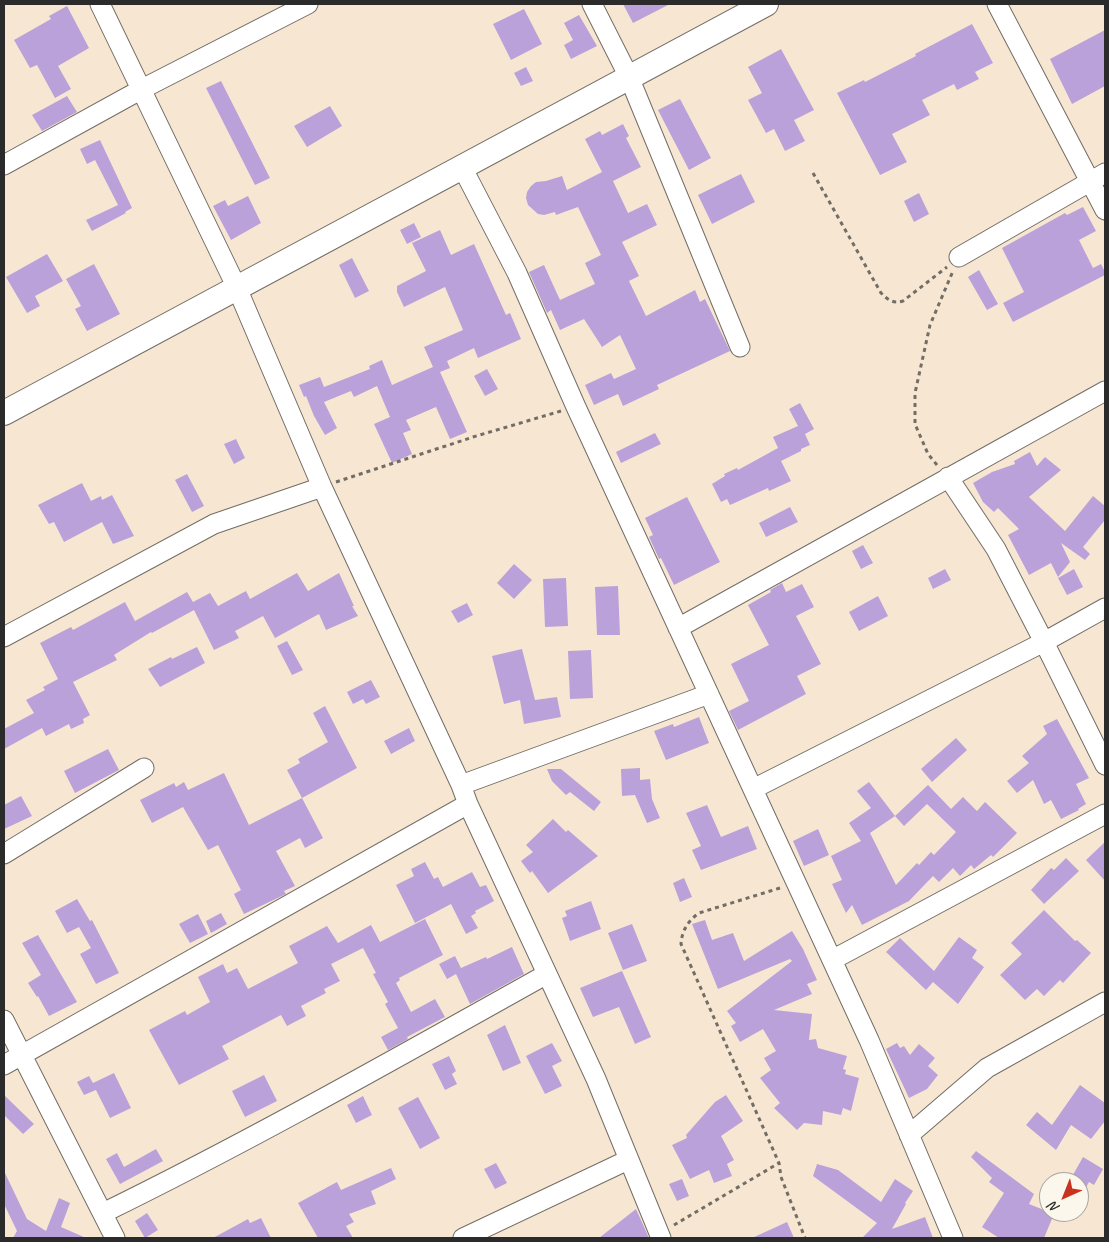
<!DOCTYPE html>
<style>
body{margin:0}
#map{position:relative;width:1109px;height:1242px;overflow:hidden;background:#f7e7d2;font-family:Caveat,sans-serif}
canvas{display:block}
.frame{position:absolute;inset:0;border:5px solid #2b2b2b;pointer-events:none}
.north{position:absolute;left:1039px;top:1172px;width:50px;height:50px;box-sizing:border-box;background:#fbf7ec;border:1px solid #a8a59f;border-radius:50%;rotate:224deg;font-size:14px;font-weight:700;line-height:20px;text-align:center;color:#2b2b2b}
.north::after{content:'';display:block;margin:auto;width:18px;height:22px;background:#c8321e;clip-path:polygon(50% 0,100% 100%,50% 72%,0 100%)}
</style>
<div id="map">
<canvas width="1109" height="1242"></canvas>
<div class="frame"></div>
<div class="north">N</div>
</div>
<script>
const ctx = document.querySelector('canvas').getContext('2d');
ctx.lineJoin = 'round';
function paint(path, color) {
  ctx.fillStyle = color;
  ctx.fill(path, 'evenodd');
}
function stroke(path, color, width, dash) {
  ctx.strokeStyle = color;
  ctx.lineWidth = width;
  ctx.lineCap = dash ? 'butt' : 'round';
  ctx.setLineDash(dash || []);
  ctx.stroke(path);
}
paint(new Path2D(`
 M623 4H670L633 23Z
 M67 6 89 48 58 66 71 89 55 98 37 65 30 68 14 40 51 19 49 16Z
 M524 9 542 44 511 60 493 24Z
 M579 15 597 46 571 59 564 45 573 40 564 23Z
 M972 24 993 63 975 72 979 79 957 90 954 84 922 100 930 115 892 134 907 162 880 175 837 93 864 80 865 82 916 56 915 54Z
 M1105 30V86L1072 104 1050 59Z
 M781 49 814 110 794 120 805 141 785 151 774 129 766 133 748 100 762 93 748 67Z
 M526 67 533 81 521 86 514 73Z
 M221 81 270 178 255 185 206 88Z
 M67 96 77 112 42 131 32 115Z
 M680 99 711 158 689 170 658 110Z
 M330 106 342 126 307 147 294 126Z
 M623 124 629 136 626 138 641 167 613 181 628 213 647 204 657 225 622 242 639 276 629 281 646 316 695 290 700 302 705 299 730 351 657 385 659 389 623 406 618 394 594 405 585 385 611 373 614 379 636 369 620 335 602 347 584 319 560 330 551 310 547 313 529 272 544 265 560 300 595 284 585 263 601 255 578 207 556 215 555 212 544 215 538 214 528 205 526 198 527 192 531 186 536 182 546 181 562 176 567 190 602 172 585 139 600 131 602 135Z
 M100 140 132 208 125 212 126 213 92 231 86 220 118 205 95 160 87 164 80 149Z
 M741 174 755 202 712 224 698 195Z
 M919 193 929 214 914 222 904 201Z
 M248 196 261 223 231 240 213 206 225 200 228 206Z
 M1083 207 1096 231 1079 240 1093 268 1101 264 1105 272V275L1013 322 1003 303 1024 292 1002 248 1065 213 1067 215Z
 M414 223 421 237 407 244 400 230Z
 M440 230 451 255 474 244 506 315 510 313 521 339 478 358 474 348 447 361 450 368 440 372 467 432 450 439 436 407 406 420 411 430 403 433 412 454 392 463 374 424 390 417 377 386 354 397 351 391 324 402 337 428 325 435 314 416 306 396 304 397 299 385 320 377 324 387 370 369 369 366 382 360 392 385 433 367 424 347 463 330 445 287 404 307 397 292V286L426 271 412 243Z
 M47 254 63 281 35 296 40 306 27 313 6 277Z
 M352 258 369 291 355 298 339 265Z
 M94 264 120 314 87 331 75 309 81 306 66 279Z
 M979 270 998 304 987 310 968 277Z
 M487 369 498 389 485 396 474 376Z
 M800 403 814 429 805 434 810 445 801 449V451L781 461 791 481 769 491 768 488 730 505 727 499 721 502 712 484 725 476 724 474 737 468 738 470 778 448 773 437 798 426 789 409Z
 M655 433 661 444 621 463 616 452Z
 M236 439 245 458 234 464 224 444Z
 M1030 452 1037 466 1045 457 1061 470 1029 497 1065 531 1093 496 1105 506V520L1083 547 1090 554 1085 560 1061 543 1070 562 1058 577 1051 563 1029 575 1008 535 1019 529 998 508 994 512 983 502 973 483 992 472 1015 464 1014 461Z
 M187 474 204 506 192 512 175 480Z
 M82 483 91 501 101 496 102 500 112 495 134 536 113 544 102 522 64 542 54 522 49 524 38 505Z
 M687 497 720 562 674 585 661 558 659 559 649 537 653 535 645 518Z
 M790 507 798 522 766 537 759 523Z
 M863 545 873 563 861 569 852 551Z
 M514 564 532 580 514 599 497 583Z
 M945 569 951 580 933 589 928 578Z
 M1074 569 1083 587 1067 595 1058 578Z
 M297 573 308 591 339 573 354 606H352L358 616 326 630 319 614 275 638 263 616 235 631 239 638 214 650 194 610 152 633 151 632 114 655 117 660 73 682 90 715 83 719 84 723 71 729 69 724 46 736 42 728 4 749V729L34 713 26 700 45 690 43 687 58 679 40 643 71 627 73 630 125 602 135 621 187 592 193 602 210 593 218 606 246 591 250 599Z
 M566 578 568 626 545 627 543 579Z
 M782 583 786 592 802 584 814 607 796 616 821 664 797 676 806 694 738 730 729 711 749 701 731 664 769 645 748 605 771 592 770 590Z
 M618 586 620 635H597L595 587Z
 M878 596 888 616 859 631 849 612Z
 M467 603 473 615 458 623 451 611Z
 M287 641 303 670 292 675 277 646Z
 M197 647 205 663 160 687 148 669 171 657 172 659Z
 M522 649 535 700 557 697 561 717 524 724 520 700 504 704 492 656Z
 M591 650 593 698 570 699 568 651Z
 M371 680 380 697 366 704 363 699 353 704 347 692Z
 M325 706 357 768 302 798 287 770 300 763 298 759 328 742 313 713Z
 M699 717 709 743 666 760 654 731 673 724 674 727Z
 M1057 719 1089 778 1076 784 1086 804 1078 809 1079 810 1061 819 1051 800 1044 804 1033 780 1017 793 1007 781 1029 763 1022 756 1047 734 1043 726Z
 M409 728 415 741 391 754 384 741Z
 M956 738 967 750 932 782 921 769Z
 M108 749 119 770 75 793 64 771Z
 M640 768V780L650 779 652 799 660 818 647 823 635 795 622 796 621 769Z
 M547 769H561L601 802 594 811 570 792 566 795 552 781Z
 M224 773 249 825 302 798 323 838 305 848 300 838 276 851 295 886 284 891 286 894 244 914 234 894 241 890 218 845 208 850 183 807 152 823 140 800 174 783 176 787 184 782 188 790Z
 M869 782 895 816 928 785 951 809 963 797 977 811 985 802 1017 833 993 857 991 855 974 869 971 865 960 876 953 868 939 882 933 876 909 901 862 925 852 905 846 913 832 884 842 880 831 856 861 841 849 823 871 808 857 791ZM927 804 956 832 934 855 931 852 919 865 917 863 896 885 870 833 895 816 904 826Z
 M21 796 32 816 4 829V805Z
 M707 805 721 837 748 826 757 849 701 870 692 850 701 846 686 813Z
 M553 819 566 832 568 830 598 856 548 893 532 871 530 873 521 861 533 852 526 845Z
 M818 829 829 855 804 866 793 841Z
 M1105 842V881L1086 860Z
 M1066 858 1079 871 1044 904 1031 890 1051 868 1054 870Z
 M425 862 434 879 438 877 443 887 472 872 480 887 486 885 494 901 475 911 476 913 471 916 478 928 466 934 451 904 415 923 396 885 414 876 411 869Z
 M684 878 692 897 680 902 673 883Z
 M77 899 90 921 92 920 119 973 96 984 80 954 91 948 79 927 67 933 55 911Z
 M591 901 601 929 570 941 562 918 567 916 565 911Z
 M1044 910 1075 941 1077 940 1091 953 1063 983 1060 980 1044 996 1037 989 1025 1000 1000 975 1022 954 1011 943Z
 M221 913 227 924 211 933 206 921Z
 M198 914 208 934 190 943 179 924Z
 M425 919 443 955 399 978 400 980 396 983 411 1012 435 999 445 1017 407 1037 408 1039 388 1050 381 1037 398 1028 385 1004 388 1002 373 974 376 973 363 948 331 964 340 981 324 989 326 993 301 1006 306 1016 287 1026 281 1015 222 1046 229 1059 179 1085 149 1030 185 1011 187 1015 210 1002 198 977 223 964 227 973 237 968 248 989 298 963 289 946 327 926 338 943 371 925 380 942Z
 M705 920 712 940 733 933 744 961 792 931 803 949 817 980 807 984 812 994 774 1010 812 1014 809 1040 816 1039 818 1048 847 1056 843 1069 846 1070 845 1074 859 1078 851 1111 843 1108 841 1115 823 1111 822 1125 804 1123 797 1130 774 1108 780 1103 760 1078 771 1070 764 1058 776 1051 763 1029 740 1042 731 1026 736 1023 727 1011 792 961 790 959 718 989 692 924Z
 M632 924 647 961 623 970 608 933Z
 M38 935 77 1002 49 1016 38 996 37 997 28 983 41 975 22 943Z
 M959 937 977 950 972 958 984 967 958 1004 933 982 926 990 886 952 900 938 934 971Z
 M512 947 524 974 470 1004 456 974 447 979 439 964 455 956 461 968 486 957 487 959Z
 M622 971 651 1037 635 1044 619 1007 593 1017 580 988Z
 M505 1025 521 1063 503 1071 487 1035Z
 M552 1043 562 1061 552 1066 562 1086 545 1094 526 1056Z
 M897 1043 900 1048 904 1046 910 1055 919 1044 935 1058 928 1066 938 1075 927 1089 909 1098 886 1049Z
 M449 1056 456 1071 452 1074 457 1084 445 1090 432 1064Z
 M114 1073 131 1108 110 1118 96 1090 84 1095 77 1082 89 1076 93 1083Z
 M264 1075 277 1101 245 1117 232 1091Z
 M1080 1085 1105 1103V1121L1091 1139 1071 1125 1056 1150 1026 1125 1037 1112 1052 1125Z
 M4 1095 34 1124 23 1134 4 1115Z
 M726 1095 743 1121 721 1136 734 1160 727 1164 732 1176 714 1183 709 1170 690 1179 672 1145 687 1138 686 1135 715 1102Z
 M363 1096 372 1115 356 1123 347 1105Z
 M418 1097 440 1138 420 1149 398 1108Z
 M156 1149 163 1161 120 1184 106 1159 117 1153 124 1167Z
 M976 1151 1034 1194 1029 1204 1054 1214 1044 1238H999L982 1227 1004 1193 989 1182 992 1178 971 1157Z
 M1083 1157 1103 1169 1094 1185 1089 1182 1079 1200V1182H1069Z
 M496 1163 507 1183 495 1189 484 1169Z
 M817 1164 838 1170 881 1202 895 1179 913 1191 905 1203 906 1204 892 1229 925 1217 933 1238H862L877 1223 813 1176Z
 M391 1168 396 1179 371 1191 376 1204 349 1214 354 1222 346 1226 353 1238H318L298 1203 337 1182 341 1190Z
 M4 1171 27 1219 46 1231 59 1198 70 1203 61 1227 86 1238H13L17 1231 4 1204Z
 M682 1179 689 1196 677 1201 669 1184Z
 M636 1209 649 1238H599Z
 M147 1213 158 1230 145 1238 135 1221Z
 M261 1218 271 1238H213L248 1219 250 1223Z
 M787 1222 794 1238H752Z`), '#baa1da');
const minor = new Path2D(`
 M100 4 237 288 322 487 461 785 468 804 596 1079 661 1238
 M592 4 629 77 740 347
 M997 4 1105 210
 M4 165 142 89 308 4
 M462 167 517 273 576 407 869 1040 953 1238
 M959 257 1105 173
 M948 477 996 549 1044 642 1105 765
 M678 628 1105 391
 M4 637 214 524 322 487
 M461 785 709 694
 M753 789 1044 642 1105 608
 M4 854 144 768
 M832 960 1105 814
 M4 1020 115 1238
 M4 1065 468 804
 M909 1135 987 1068 1105 1002
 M103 1213C254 1139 400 1056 547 974
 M463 1238 628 1160`);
const tertiary = new Path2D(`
 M4 413 766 4`);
stroke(minor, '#726d65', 21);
stroke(tertiary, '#726d65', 26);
stroke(new Path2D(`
 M813 173 881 293C888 300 893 304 903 301L947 267
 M937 465 928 454 915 424V393L930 325 953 271
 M336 482 473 437 561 411
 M780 888 699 913C688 921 682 930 681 944L779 1163 781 1177 805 1238
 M674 1225 779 1163`), '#726d65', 3, [4, 4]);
stroke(minor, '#fff', 19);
stroke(tertiary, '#fff', 24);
</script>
